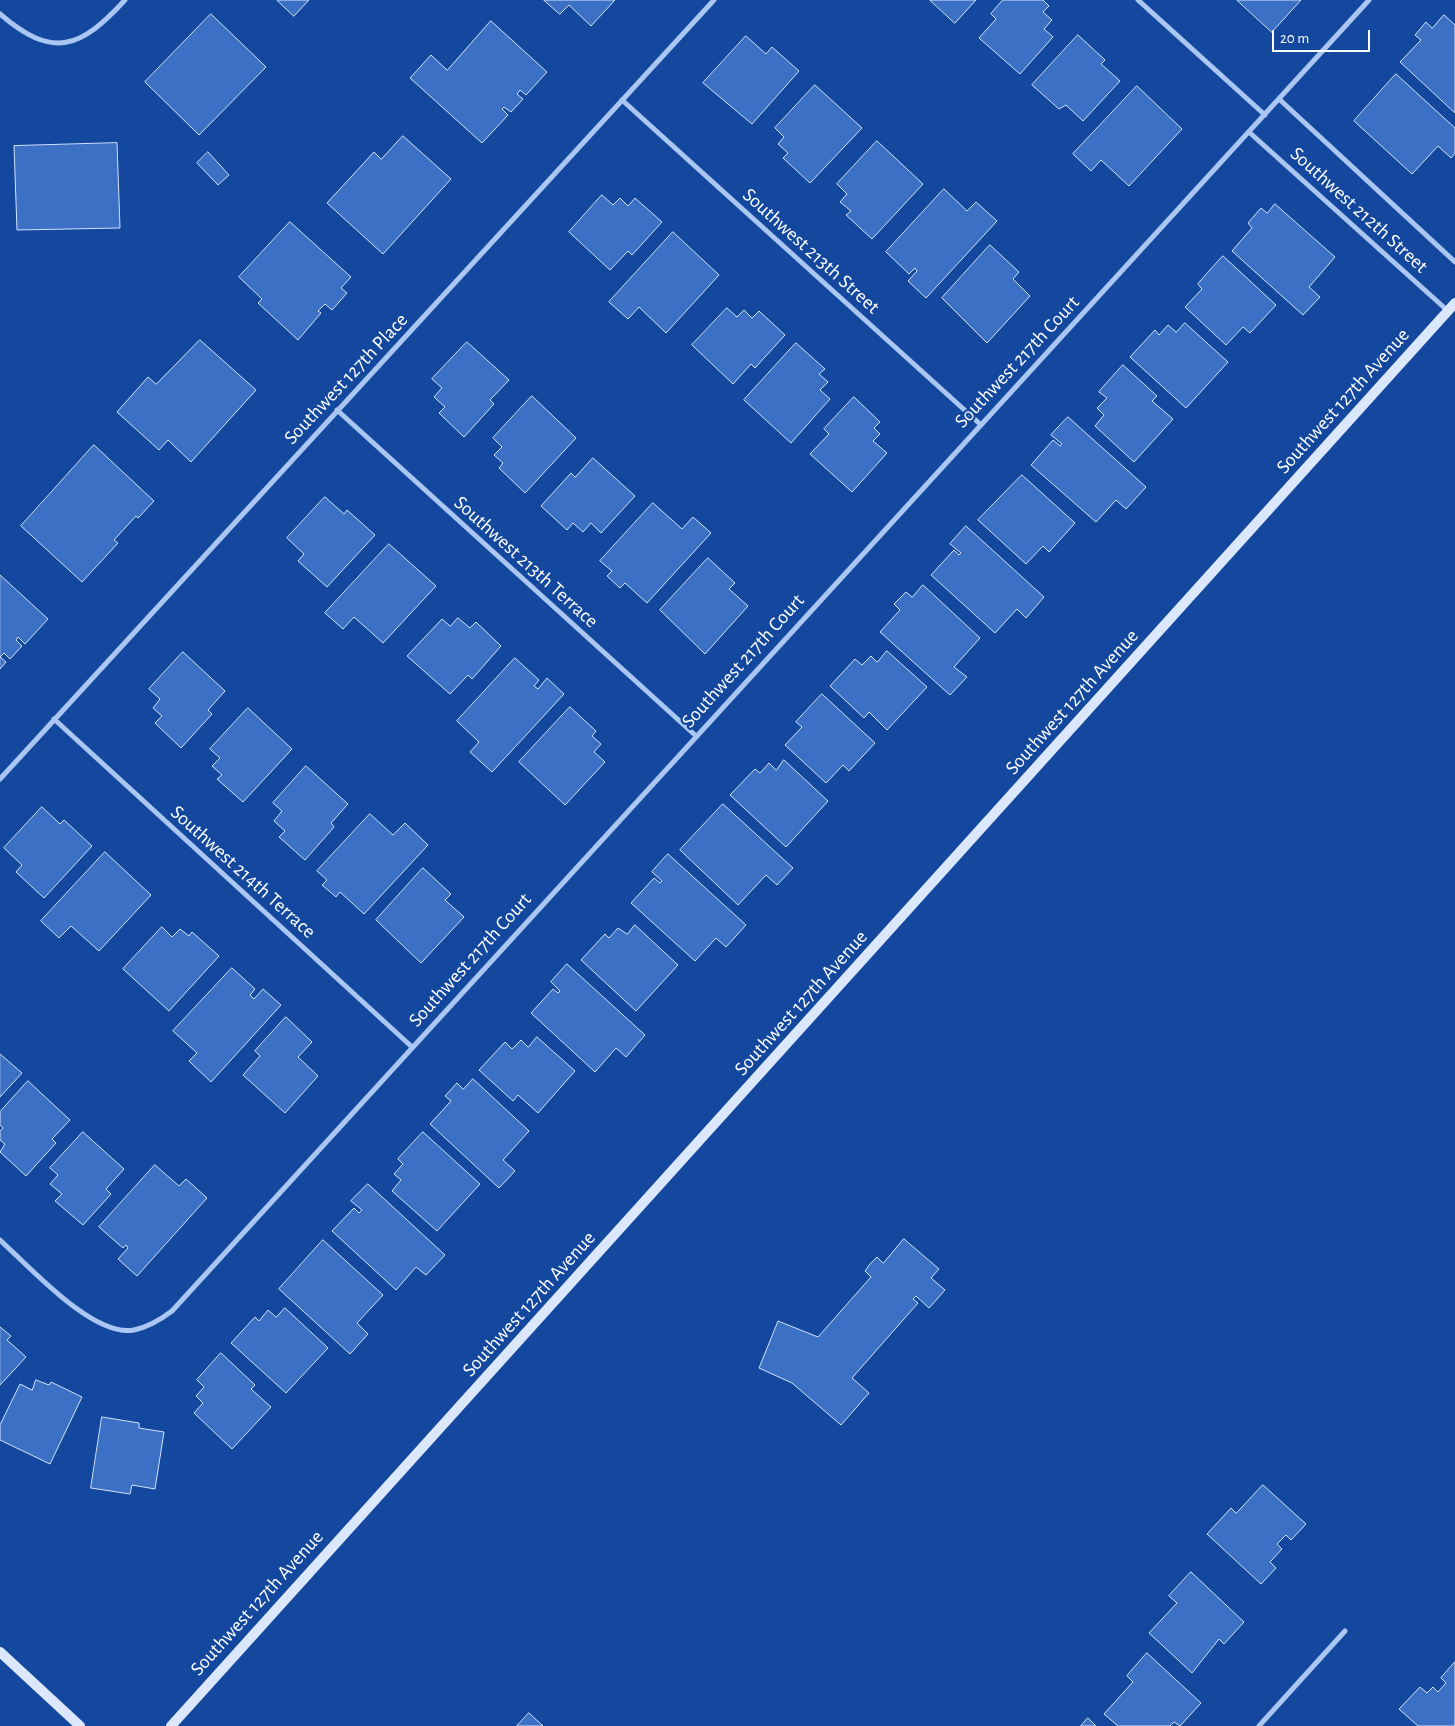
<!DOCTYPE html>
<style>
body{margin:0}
#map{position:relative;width:1455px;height:1726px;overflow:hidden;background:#13489e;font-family:"Alegreya Sans",sans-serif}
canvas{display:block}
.scale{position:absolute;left:1272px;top:30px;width:98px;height:22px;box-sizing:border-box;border:2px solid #fff;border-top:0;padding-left:6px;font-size:15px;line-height:18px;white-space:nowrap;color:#fff;-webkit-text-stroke:4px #13489e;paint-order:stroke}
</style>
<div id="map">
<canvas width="1455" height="1726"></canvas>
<div class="scale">20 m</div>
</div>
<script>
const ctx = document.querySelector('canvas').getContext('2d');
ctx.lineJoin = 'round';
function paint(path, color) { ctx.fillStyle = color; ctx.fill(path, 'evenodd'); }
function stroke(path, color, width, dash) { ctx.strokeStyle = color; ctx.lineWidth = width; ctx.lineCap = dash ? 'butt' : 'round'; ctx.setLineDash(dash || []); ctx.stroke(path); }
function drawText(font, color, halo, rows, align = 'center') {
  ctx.font = font + ' "Alegreya Sans",sans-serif'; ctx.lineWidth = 4.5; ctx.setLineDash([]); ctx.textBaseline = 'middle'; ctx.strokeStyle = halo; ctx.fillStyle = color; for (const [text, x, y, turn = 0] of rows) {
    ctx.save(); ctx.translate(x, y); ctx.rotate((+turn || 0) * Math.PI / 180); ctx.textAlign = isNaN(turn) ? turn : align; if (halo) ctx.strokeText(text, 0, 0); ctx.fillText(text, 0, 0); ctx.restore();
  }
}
const building = new Path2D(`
 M277 0H309L294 16Z
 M544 0H615L591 26 569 5 560 14Z
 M930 0H976L955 23Z
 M1003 0H1043L1049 6 1043 12 1052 20 1044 29 1053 37 1020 74 979 38 996 19 991 14Z
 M1237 0H1301L1272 32Z
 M211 14 266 67 199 135 145 82Z
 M1444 15 1455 25V113L1400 62 1421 40 1415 35 1426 22 1432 28Z
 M491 21 547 72 526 95 520 90 517 94 523 99 511 112 504 107 502 109 508 115 482 143 410 78 431 55 447 70Z
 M1078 35 1105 60 1101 64 1120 81 1083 121 1066 105 1059 109 1032 85Z
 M746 36 766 54 772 47 799 71 752 124 703 83Z
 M1396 74 1455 128V153L1451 158 1438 146 1412 174 1354 121Z
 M815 85 862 128 810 183 783 158 788 153 778 144 784 137 775 128Z
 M1137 86 1182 129 1129 186 1101 160 1091 171 1073 154Z
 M403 136 451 179 383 254 327 203 374 152 381 159Z
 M877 141 923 184 872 239 846 215 851 211 840 202 847 194 837 184Z
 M117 143 120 228 17 230 14 146Z
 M208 152 229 175 218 185 197 163Z
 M944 189 967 211 976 202 997 221 926 298 908 281 917 271 915 268 909 274 886 252Z
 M602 195 613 205 620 198 628 206 635 198 662 222 632 255 628 251 610 270 569 232Z
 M1275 204 1335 257 1309 287 1320 297 1303 315 1232 251 1252 228 1248 223 1261 208 1267 213Z
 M290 222 351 277 341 288 347 293 332 310 325 304 318 311 321 313 298 340 258 303 262 299 239 277Z
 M673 232 719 275 666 333 639 307 628 319 609 302Z
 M990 245 1019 272 1013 279 1030 296 987 343 942 298Z
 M1223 256 1276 305 1250 333 1243 327 1226 345 1185 307 1202 289 1198 284Z
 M727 308 737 317 744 310 752 318 759 311 785 335 755 368 751 364 733 384 692 345Z
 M1185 323 1228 362 1186 408 1130 357 1155 330 1159 335 1168 325 1176 332Z
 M200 340 256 390 191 462 168 440 159 450 117 412 148 377 156 384Z
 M467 342 509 380 490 400 494 404 464 437 439 413 445 407 434 397 442 388 432 379Z
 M796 343 825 369 819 374 828 382 820 390 830 399 791 443 744 400Z
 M1123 365 1157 396 1152 401 1173 419 1134 462 1095 426 1104 415 1097 408 1107 398 1099 392Z
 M532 396 576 438 525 493 499 468 503 463 494 455 502 447 493 438Z
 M854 397 880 422 874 428 880 434 873 441 887 453 852 492 810 454 829 434 824 429Z
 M1068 417 1146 487 1126 509 1116 500 1096 522 1031 465 1053 440 1060 446 1062 444 1051 435Z
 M94 445 154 501 138 518 136 516 114 540 118 543 82 582 21 526Z
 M593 458 635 496 601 533 591 523 583 532 573 523 567 530 541 506 571 473 575 477Z
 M1022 475 1075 523 1049 552 1043 546 1026 564 978 520Z
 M325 497 344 514 347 510 375 535 327 587 298 561 304 554 287 538Z
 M653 503 682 529 693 517 711 533 647 603 625 583 620 588 607 576 612 571 600 561Z
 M966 526 1044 597 1026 618 1017 609 995 633 931 575 954 550 959 555 961 553 950 544Z
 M389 544 436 586 383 643 354 617 343 629 325 613Z
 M708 558 735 583 729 589 748 606 705 654 660 610Z
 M0 575 48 619 25 644 18 637 16 640 22 646 10 659 4 653 0 657 6 662 0 669Z
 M923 585 980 638 954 667 967 677 950 695 880 632 900 610 894 604 906 592 912 597Z
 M458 618 470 628 476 622 501 646 472 679 468 675 450 694 407 656 442 619 450 626Z
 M887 651 927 687 887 730 869 712 864 718 830 686 855 659 862 665 871 656 877 662Z
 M183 652 225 691 208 710 212 714 181 748 155 723 162 716 153 708 160 699 149 689Z
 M515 658 539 680 534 686 538 689 547 678 564 694 492 772 470 752 479 742 457 721Z
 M822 694 875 743 849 771 843 765 826 783 785 745 802 727 796 722Z
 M570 707 596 731 592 736 601 744 594 752 605 762 565 805 519 762Z
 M248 708 292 749 243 802 217 779 222 775 212 766 220 758 210 749Z
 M784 760 828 801 786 847 730 795 755 769 760 773 769 763 776 770Z
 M306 766 348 804 331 823 334 827 305 860 279 837 285 831 274 821 282 811 273 803Z
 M723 804 793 868 777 885 766 875 738 905 680 850Z
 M42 807 60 824 64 820 92 846 44 898 16 872 22 865 4 848Z
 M370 814 393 835 405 823 428 845 364 914 340 892 336 897 322 885 327 880 317 871Z
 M105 852 151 895 99 951 71 926 59 938 41 921Z
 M668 854 746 925 726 947 716 938 695 961 631 903 654 878 660 883 662 881 652 872Z
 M423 868 451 894 445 900 464 917 421 963 376 920Z
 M635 925 678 965 636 1011 581 960 605 934 609 938 618 928 627 934Z
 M162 927 172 937 180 929 189 936 192 932 219 956 169 1011 123 969Z
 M567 964 645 1035 626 1057 616 1048 595 1072 531 1013 553 989 558 993 560 991 551 982Z
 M232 968 255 989 250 995 254 999 263 989 281 1005 211 1082 189 1061 197 1053 173 1031Z
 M286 1017 312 1042 298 1057 318 1076 285 1113 243 1075 260 1056 255 1051Z
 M537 1037 575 1071 538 1113 518 1095 513 1101 479 1070 505 1042 512 1049 521 1040 528 1047Z
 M0 1054 22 1073 0 1097Z
 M473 1079 529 1131 503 1160 515 1171 499 1188 430 1124 451 1101 445 1096 457 1083 463 1089Z
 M28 1081 70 1120 52 1139 56 1143 26 1176 0 1152 5 1144 0 1140V1131L3 1128 0 1125V1112Z
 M83 1132 124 1169 106 1189 111 1194 83 1225 55 1201 62 1194 50 1184 58 1175 50 1168Z
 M423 1132 480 1184 437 1231 392 1191 401 1180 394 1174 403 1164 398 1159Z
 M155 1165 179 1186 186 1179 207 1198 137 1276 118 1259 128 1248 126 1245 123 1248 99 1227Z
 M368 1184 445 1255 426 1275 416 1267 396 1290 332 1231 354 1208 359 1213 362 1210 351 1201Z
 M904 1239 939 1269 931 1278 945 1290 929 1308 916 1296 913 1299 918 1303 852 1378 869 1393 841 1425 792 1383 759 1368 778 1321 818 1337 871 1277 865 1271 870 1264 877 1257 883 1263Z
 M323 1240 383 1295 357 1323 368 1334 350 1354 279 1289Z
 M285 1308 328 1348 286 1393 231 1343 255 1317 259 1321 268 1310 276 1317Z
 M0 1327 11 1336 7 1340 26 1357 0 1385Z
 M221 1353 255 1385 251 1389 271 1407 232 1449 194 1413 203 1403 196 1396 204 1387 197 1380Z
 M36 1380 49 1385 51 1382 82 1397 50 1464 0 1440V1425L20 1384 32 1390Z
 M102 1417 139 1423V1428L164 1432 155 1489 132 1485 130 1494 91 1488Z
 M1263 1485 1306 1524 1291 1540 1286 1535 1277 1544 1282 1549 1270 1562 1276 1568 1261 1584 1207 1534 1231 1508 1236 1513Z
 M1191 1572 1244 1622 1224 1644 1219 1639 1192 1673 1149 1633 1177 1603 1169 1596Z
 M1147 1653 1201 1703 1180 1726 1174 1722 1170 1726H1118L1104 1714 1133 1682 1127 1676Z
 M1455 1662V1726H1418L1399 1709 1420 1687 1427 1693 1433 1687 1438 1692 1446 1683 1441 1678Z
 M529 1713 543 1726H517Z
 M1088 1718 1096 1726H1081Z`);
paint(building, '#3c70c5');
stroke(building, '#d3e3fd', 1);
stroke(new Path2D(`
 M1138 0 1265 115
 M0 14C53 60 81 48 125 0
 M1279 99 1455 262
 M622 100 980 424
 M1249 132 1448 311
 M337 410 695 735
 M54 719 412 1047
 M0 779 714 0
 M0 1240C29 1266 93 1338 134 1330 149 1327 160 1320 172 1311L1369 0
 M1259 1726 1345 1631`), '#aac7f4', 5);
stroke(new Path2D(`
 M0 1652 80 1726
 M171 1726 1455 303`), '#dae7fd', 10);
drawText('20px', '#fff', '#13489e', [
 ["Southwest 212th Street",1359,210,42],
 ["Southwest 213th Street",811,251,42],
 ["Southwest 217th Court",1017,362,-47],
 ["Southwest 127th Place",346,379,-47],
 ["Southwest 127th Avenue",1343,401,-48],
 ["Southwest 213th Terrace",526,562,42],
 ["Southwest 217th Court",743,661,-48],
 ["Southwest 127th Avenue",1072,702,-48],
 ["Southwest 214th Terrace",243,872,42],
 ["Southwest 217th Court",470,960,-48],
 ["Southwest 127th Avenue",801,1003,-48],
 ["Southwest 127th Avenue",529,1304,-48],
 ["Southwest 127th Avenue",257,1603,-48]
]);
</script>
